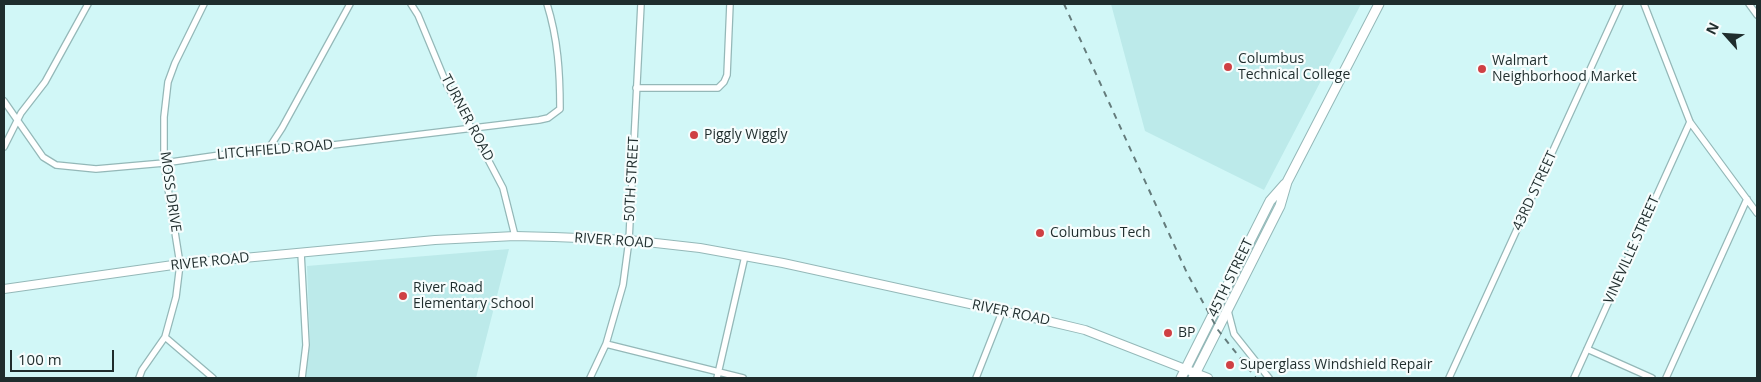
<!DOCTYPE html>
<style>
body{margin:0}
#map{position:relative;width:1761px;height:382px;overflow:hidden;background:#d1f7f7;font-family:"Open Sans",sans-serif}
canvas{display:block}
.frame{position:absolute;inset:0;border:5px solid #1f2d2d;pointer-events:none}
.north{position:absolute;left:1701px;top:10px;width:50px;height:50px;-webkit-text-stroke:4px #f6fdfd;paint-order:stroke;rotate:296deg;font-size:14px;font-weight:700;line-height:20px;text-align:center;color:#1f2d2d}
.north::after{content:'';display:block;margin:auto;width:18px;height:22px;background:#1f2d2d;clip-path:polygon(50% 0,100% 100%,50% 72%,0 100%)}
.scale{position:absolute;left:10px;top:350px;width:104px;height:22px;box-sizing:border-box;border:2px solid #1f2d2d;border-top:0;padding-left:6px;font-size:15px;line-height:18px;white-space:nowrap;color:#1f2d2d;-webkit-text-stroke:4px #f6fdfd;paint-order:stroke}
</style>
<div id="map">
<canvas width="1761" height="382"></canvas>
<div class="frame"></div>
<div class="north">N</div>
<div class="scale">100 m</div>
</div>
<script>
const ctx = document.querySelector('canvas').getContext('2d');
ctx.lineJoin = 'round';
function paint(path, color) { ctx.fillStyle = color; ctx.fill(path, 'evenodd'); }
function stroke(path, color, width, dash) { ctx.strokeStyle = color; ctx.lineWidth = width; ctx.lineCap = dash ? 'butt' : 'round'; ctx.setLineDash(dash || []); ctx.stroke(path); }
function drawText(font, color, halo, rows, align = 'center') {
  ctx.font = font + ' "Open Sans",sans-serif'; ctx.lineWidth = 4.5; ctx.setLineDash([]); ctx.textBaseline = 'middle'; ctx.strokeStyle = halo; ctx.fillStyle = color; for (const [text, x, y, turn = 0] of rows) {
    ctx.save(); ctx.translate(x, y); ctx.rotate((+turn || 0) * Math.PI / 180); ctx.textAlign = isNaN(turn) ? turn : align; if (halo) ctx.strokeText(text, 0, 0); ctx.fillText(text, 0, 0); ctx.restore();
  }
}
paint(new Path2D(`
 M1111 4H1361L1264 190 1145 131Z
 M509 249 476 378H305L310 343 307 266Z`), '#bceaea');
const minor = new Path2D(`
 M411 4 418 15 447 85 472 129 503 188 515 236
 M1644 4 1690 122 1757 213
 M1749 4 1757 15
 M636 88H718L724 82 727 75 730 4
 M4 101 43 157 56 165 96 169 164 163 269 148 333 145 539 120 548 118 560 109C560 73 558 39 547 4
 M4 147 21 113 45 82 88 4
 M269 148 282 128 350 4
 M301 253 306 345 302 378
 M1228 311 1234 334 1269 378
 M165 337 213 378
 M606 344 743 378
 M1587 349 1652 378
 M139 378 142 370 165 337 176 297 180 264 164 163V117L168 82 175 63 204 4
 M590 378 606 344 623 285 629 240 641 4
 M717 378 745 256
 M976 378 1002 312
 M1449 378 1620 4
 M1574 378 1690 122
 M1666 378 1747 199`);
const secondary = new Path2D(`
 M4 289 180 264 435 240 515 236 554 237 629 240 700 248 783 263 1043 320 1085 330 1208 378`);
const primary = new Path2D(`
 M1181 378 1270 201 1285 184
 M1193 378 1280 206 1287 182 1379 4`);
stroke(minor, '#94b8b8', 8);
stroke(secondary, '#94b8b8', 10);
stroke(primary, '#94b8b8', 11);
stroke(minor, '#fff', 5.5);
stroke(secondary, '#fff', 8);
stroke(primary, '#fff', 9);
stroke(new Path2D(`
 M1064 4 1187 273 1218 330 1256 378`), '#657c7c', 2, [6, 6]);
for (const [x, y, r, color] of [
 [1228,67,5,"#cf4044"],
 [1482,69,5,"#cf4044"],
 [694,135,5,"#cf4044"],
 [1040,233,5,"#cf4044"],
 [403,296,5,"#cf4044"],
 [1168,333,5,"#cf4044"],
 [1230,365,5,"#cf4044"]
]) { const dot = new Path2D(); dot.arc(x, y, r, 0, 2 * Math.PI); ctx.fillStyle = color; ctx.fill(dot); stroke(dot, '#f6fdfd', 2); }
drawText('14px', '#1f2d2d', '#f6fdfd', [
 ["Columbus",1238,59],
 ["Technical College",1238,75],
 ["Walmart",1492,61],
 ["Neighborhood Market",1492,77],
 ["Piggly Wiggly",704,135],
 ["Columbus Tech",1050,233],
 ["River Road",413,288],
 ["Elementary School",413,304],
 ["BP",1178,333],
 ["Superglass Windshield Repair",1240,365]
], 'left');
drawText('14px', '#1f2d2d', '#f6fdfd', [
 ["TURNER ROAD",467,118,62],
 ["LITCHFIELD ROAD",275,150,-5],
 ["50TH STREET",632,179,-87],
 ["43RD STREET",1535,191,-65],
 ["MOSS DRIVE",170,192,82],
 ["RIVER ROAD",614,241,4],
 ["VINEVILLE STREET",1632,250,-66],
 ["RIVER ROAD",210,262,-6],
 ["45TH STREET",1231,278,-64],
 ["RIVER ROAD",1011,313,12]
]);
</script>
